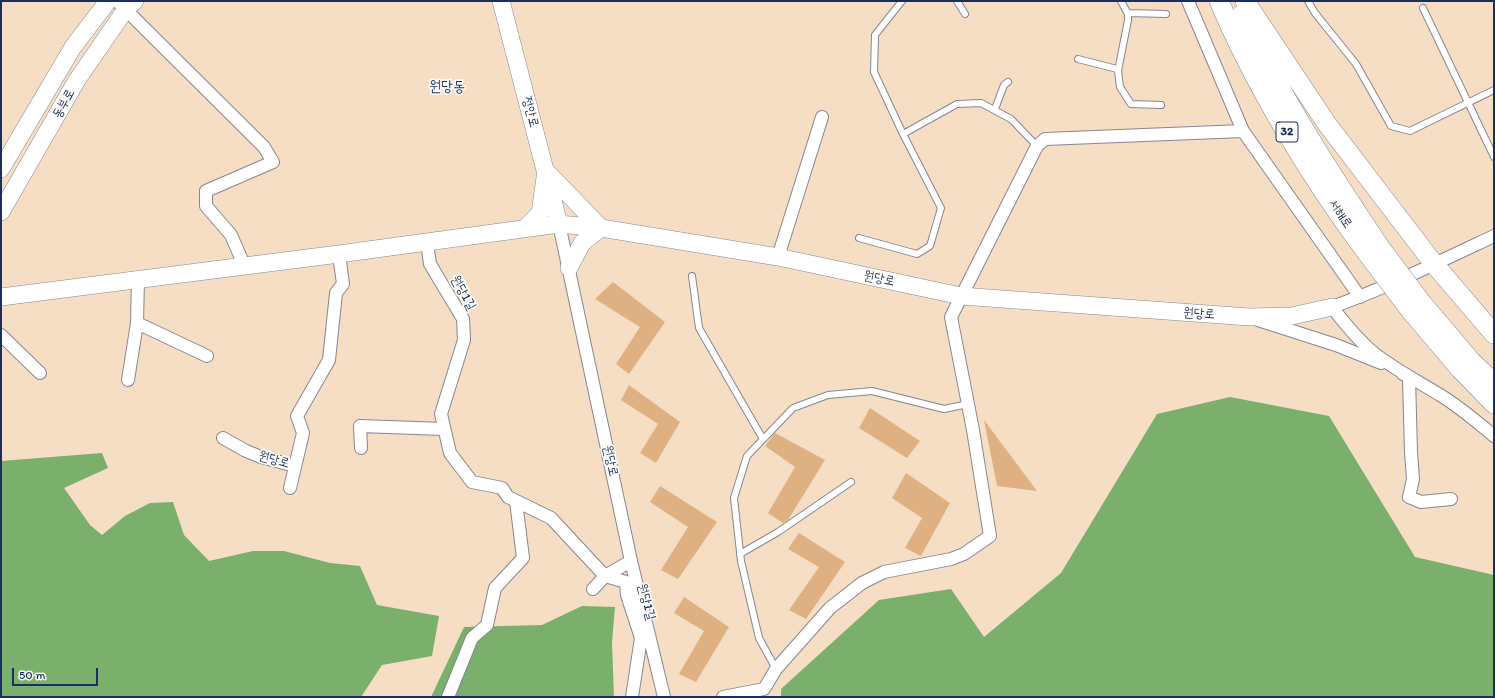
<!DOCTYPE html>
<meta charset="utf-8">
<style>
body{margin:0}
#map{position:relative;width:1495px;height:698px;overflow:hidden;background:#f5dec4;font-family:Itim,sans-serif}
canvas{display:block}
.frame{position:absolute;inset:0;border:2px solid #1b2f5e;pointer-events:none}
.scale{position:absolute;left:12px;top:668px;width:86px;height:18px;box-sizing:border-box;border:2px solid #1b2f5e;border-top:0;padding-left:5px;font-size:12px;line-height:14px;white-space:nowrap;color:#1b2f5e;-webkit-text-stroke:3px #fdfcf7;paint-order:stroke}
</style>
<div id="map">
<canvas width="1495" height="698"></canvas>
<div class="frame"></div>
<div class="scale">50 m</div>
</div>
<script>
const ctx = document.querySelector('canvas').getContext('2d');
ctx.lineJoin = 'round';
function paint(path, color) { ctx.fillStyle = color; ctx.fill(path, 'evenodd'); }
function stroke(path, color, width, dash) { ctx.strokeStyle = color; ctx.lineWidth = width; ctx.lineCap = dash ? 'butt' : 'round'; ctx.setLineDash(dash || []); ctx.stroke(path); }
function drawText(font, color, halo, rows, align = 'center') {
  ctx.font = font + ' Itim,"Poor Story",sans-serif'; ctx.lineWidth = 3.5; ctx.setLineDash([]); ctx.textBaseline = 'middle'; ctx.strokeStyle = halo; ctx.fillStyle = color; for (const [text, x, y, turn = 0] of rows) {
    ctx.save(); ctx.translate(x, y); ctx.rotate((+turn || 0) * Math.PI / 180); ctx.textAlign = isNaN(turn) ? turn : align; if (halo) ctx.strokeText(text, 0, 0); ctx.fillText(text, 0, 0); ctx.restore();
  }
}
paint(new Path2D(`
 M1230 397 1329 416 1415 557 1494 575V697H781V689L879 600 951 589 984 637 1061 573 1157 414Z
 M102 453 108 468 64 488 90 525 102 535 125 516 150 503 173 502 184 535 209 561 253 551H284L330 563 360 566 377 605 439 616 432 656 382 665 361 697H1V461Z
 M582 606 615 607 612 642 614 697H431L464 627 542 625Z`), '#7aaf6c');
paint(new Path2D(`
 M613 282 665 322 629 374 616 364 640 327 595 299Z
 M629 385 680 422 656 463 640 453 658 424 621 400Z
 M870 408 920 441 907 458 859 428Z
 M984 420 1037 491 997 486Z
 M775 433 825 460 788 520 783 523 768 513 795 467 765 446Z
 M906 473 950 503 921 556 905 548 922 518 892 498Z
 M660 486 717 522 678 579 661 570 688 527 650 502Z
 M799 533 845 562 806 619 789 610 819 567 788 549Z
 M684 597 729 627 696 682 679 674 704 631 674 613Z`), '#dfb081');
const lane = new Path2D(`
 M902 1 875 35 874 72 903 134
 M957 1 965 14
 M1121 1 1128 14V20L1118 71 1120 87 1131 104 1161 105
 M1308 1 1315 13 1356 64 1391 126 1410 131 1494 90
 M1423 8 1494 157
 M1128 14V13L1166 14
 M1078 59 1117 69 1118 71
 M995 109 1004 85 1008 82
 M859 238 917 254 930 246 941 208 903 134 957 104 981 103 1011 119 1037 146
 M692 276 699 328 763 439
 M740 554 778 532 851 482
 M776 669 759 638 741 561 734 498 747 456 793 408 828 395 872 391 944 409 968 404`);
const street = new Path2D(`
 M117 1 264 147 273 162 206 191V206L231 235 244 265
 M1188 1 1243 131 1360 297
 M559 224 631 561 664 697
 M1494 236C1441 261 1388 287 1332 307 1345 324 1359 341 1375 354 1396 370 1419 382 1440 395 1460 407 1477 422 1494 436
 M427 242 430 264 463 319 464 340 441 414 450 453 472 482 502 488 508 497 551 518 605 576 626 582 627 595 641 638 632 697
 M778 257 822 117
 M138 279 137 323 207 356
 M1258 320 1336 345 1381 363
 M1 335 40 373
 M1403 374 1409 377 1411 452 1413 479 1409 497 1421 502 1451 499
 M128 380 137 323
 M223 438 246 451 261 457 295 466
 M361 448 360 426 444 429
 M290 488 303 433 297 416 329 360 336 293 343 284 339 254
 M593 589 605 576 631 561
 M448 697 472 638 487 625 495 588 523 558 516 501
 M723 697 764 689 776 669 830 608 862 583 884 572 951 559 964 554 990 536 973 430 951 317 1037 146 1045 139 1243 131`);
const secondary = new Path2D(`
 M501 1 559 224
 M1 169 73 47 108 1
 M1 212 77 80 126 9 135 1
 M524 229 540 213 546 171 601 228 582 243 569 268
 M1 297 339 254 559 224 601 228 778 257 961 296 1249 317 1292 316 1332 307`);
const primary = new Path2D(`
 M1219 1C1256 88 1312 180 1369 256
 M1245 1 1327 124 1434 264 1494 334
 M1242 14C1281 97 1331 174 1382 250
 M1421 302 1471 361 1494 383
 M1410 310 1460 369 1494 404`);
stroke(lane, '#888691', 8);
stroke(street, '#888691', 14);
stroke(secondary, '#888691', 18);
stroke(primary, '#888691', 20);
stroke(lane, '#fff', 6);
stroke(street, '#fff', 12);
stroke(secondary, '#fff', 17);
stroke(primary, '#fff', 19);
const primaryBridge = new Path2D(`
 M1382 250 1421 302
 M1369 256 1410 310`);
stroke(primaryBridge, '#888691', 20, []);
stroke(primaryBridge, '#fff', 19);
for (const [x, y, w] of [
 [1287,132,22]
]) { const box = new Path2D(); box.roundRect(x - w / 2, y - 10, w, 20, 3); ctx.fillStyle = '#fdfcf7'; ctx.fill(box); stroke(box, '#1b2f5e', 1); }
drawText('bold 12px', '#1b2f5e', null, [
 ["32",1287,132]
]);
drawText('13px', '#1b2f5e', '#fdfcf7', [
 ["동부로",64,104,-61],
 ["정안로",530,112,75],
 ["서해로",1340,214,56],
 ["원당로",879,279,12],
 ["원당1길",463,293,61],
 ["원당로",1199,314,4],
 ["원당로",274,460,16],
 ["원당로",610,461,78],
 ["원당1길",646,602,75]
]);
drawText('15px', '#1b2f5e', '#fdfcf7', [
 ["원당동",447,87]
]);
</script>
